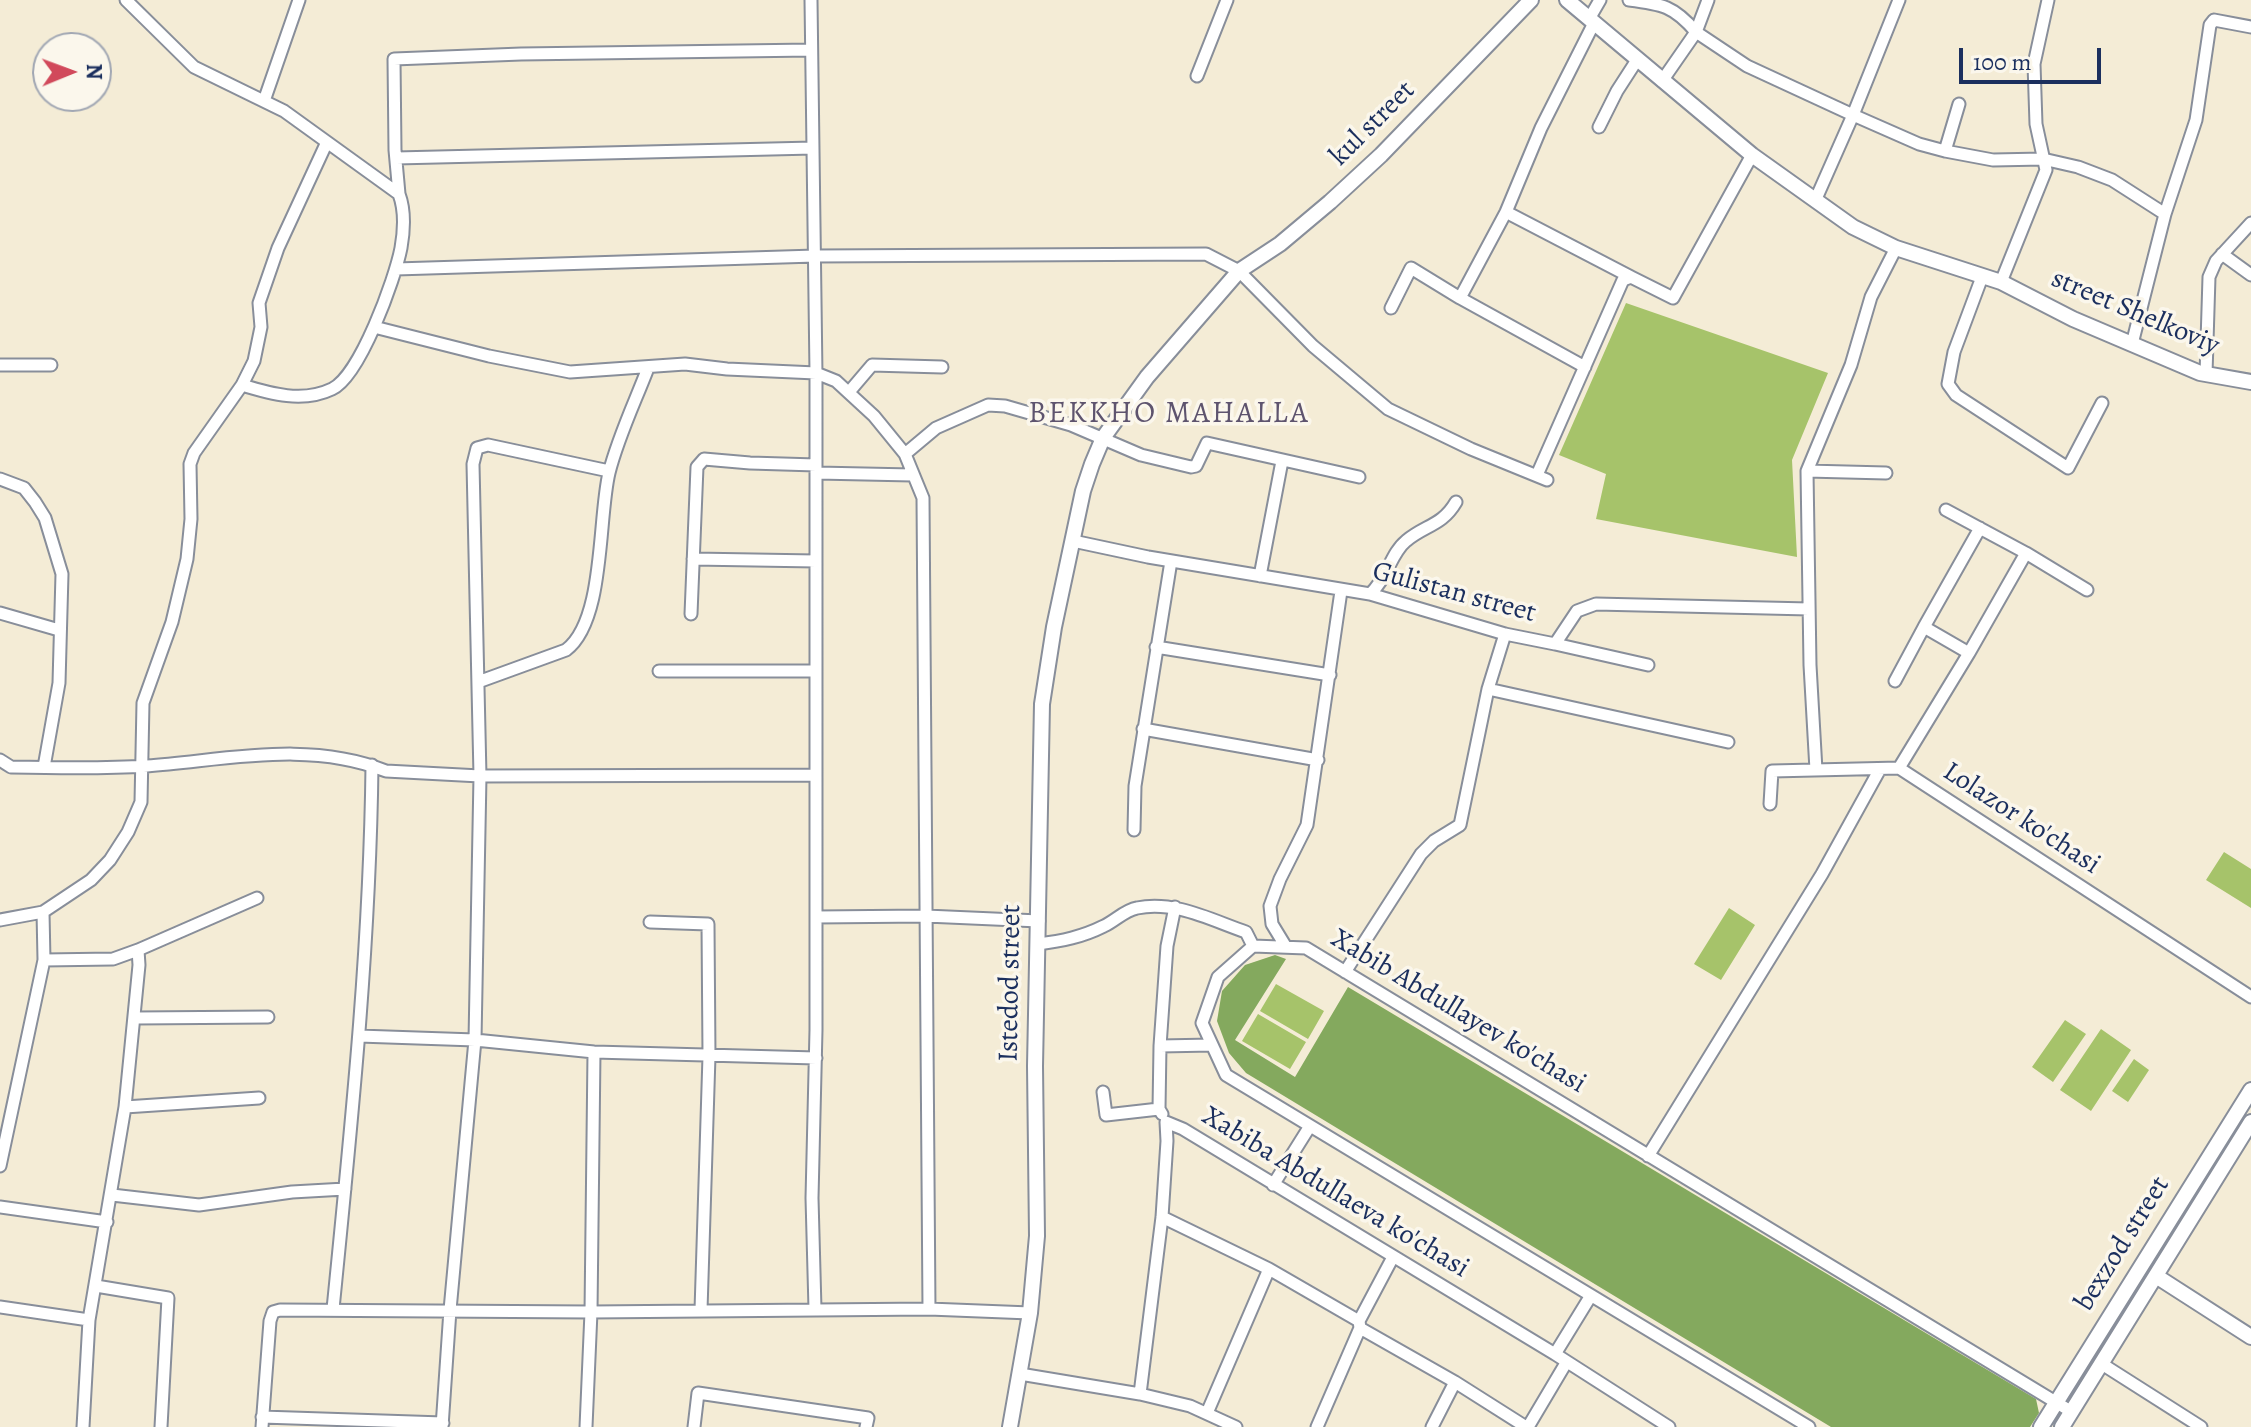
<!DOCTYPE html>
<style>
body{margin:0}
#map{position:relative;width:2251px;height:1427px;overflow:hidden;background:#f4ecd6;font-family:Alegreya,serif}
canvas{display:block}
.north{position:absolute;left:32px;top:32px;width:80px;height:80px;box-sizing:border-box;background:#fbf7ec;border:2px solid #a1a7b3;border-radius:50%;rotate:89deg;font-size:22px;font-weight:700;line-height:32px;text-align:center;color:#1b2f5e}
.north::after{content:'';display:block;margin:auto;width:28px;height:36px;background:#d1495b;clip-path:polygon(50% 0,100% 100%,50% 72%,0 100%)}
.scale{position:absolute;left:1959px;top:48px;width:142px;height:36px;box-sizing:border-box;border:4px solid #1b2f5e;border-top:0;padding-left:10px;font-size:24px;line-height:28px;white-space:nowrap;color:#1b2f5e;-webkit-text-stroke:6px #fbf7ec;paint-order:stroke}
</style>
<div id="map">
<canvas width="2251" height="1427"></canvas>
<div class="north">N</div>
<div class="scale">100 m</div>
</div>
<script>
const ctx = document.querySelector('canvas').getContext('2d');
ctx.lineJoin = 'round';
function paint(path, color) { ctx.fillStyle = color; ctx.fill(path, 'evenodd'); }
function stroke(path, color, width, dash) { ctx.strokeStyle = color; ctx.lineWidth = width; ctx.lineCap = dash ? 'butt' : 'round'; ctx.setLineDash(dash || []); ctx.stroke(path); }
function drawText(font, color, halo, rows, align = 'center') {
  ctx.font = font + ' Alegreya,serif'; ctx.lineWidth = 7; ctx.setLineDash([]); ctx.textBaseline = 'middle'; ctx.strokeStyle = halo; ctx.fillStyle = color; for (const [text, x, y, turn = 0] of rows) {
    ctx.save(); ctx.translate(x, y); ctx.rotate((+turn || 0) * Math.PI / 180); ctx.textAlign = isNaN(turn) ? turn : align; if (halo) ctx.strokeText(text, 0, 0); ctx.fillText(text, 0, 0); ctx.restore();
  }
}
paint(new Path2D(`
 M1626 303 1828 373 1792 460 1797 557 1596 519 1606 474 1559 455Z
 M2224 852 2251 869V908L2206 880Z
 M1729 908 1755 925 1721 980 1694 964Z
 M1276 984 1324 1011 1308 1039 1260 1011Z
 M1258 1014 1306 1042 1290 1069 1242 1041Z
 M2065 1020 2086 1034 2053 1082 2032 1067Z
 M2101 1029 2131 1050 2091 1111 2060 1090Z
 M2134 1059 2149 1070 2128 1102 2112 1091Z`), '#a6c36a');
paint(new Path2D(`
 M1275 955 1286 959 1235 1040 1295 1077 1348 987 2036 1399 2039 1413 2030 1427H1831L1246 1073 1229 1053 1217 1021 1222 991 1245 965Z`), '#84a95e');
const minor = new Path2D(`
 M126 0 194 67 284 111 399 194C405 210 404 231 401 248 395 279 360 376 332 389 303 403 271 394 242 385
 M811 0 816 373V1030L812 1198 815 1309
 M1629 0C1662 4 1674 6 1696 32L1708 0
 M1589 19 1600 0
 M1197 76 1227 0
 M1662 81 1696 32 1747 66 1853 115 1899 0
 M264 101 299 0
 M1599 127 1617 91 1637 60
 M1945 151 1959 104
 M396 158 813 148
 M399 194 395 150 394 59 521 54 811 50
 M1815 201 1853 115 1919 144 1945 151 1993 160 2043 159 2078 167 2112 180 2165 214
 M1506 212 1631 277
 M2222 254 2251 275
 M396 269 815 256 1206 254 1239 271 1313 346 1388 409 1471 449 1547 480
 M1982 277 1954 352 1948 384 1956 395 2068 468 2102 403
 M2001 282 2046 170 2036 124 2034 64 2048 0
 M1391 308 1411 268 1460 298
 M374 327 489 356 570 372 685 364 727 369 816 373 836 381 874 416 905 454 923 498 929 1309
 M2132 344 2165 214 2196 120 2210 25 2214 20 2251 27
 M0 365H51
 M1585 367 1460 298 1506 212 1541 128 1594 23
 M2206 374 2209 277 2216 261 2251 223
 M849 392 872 365 942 367
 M905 454 936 428 988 405 1005 406 1071 425 1141 455 1191 467 1196 466 1207 443 1359 477
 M1807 471 1886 473
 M817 473 912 475
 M1537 475 1623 280 1631 277 1673 298 1752 155
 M0 479 24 488 35 502 45 518 62 574 59 683 44 767
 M1073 541 1148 557 1370 594 1505 634 1555 644 1577 611 1596 604 1809 609
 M2026 553 2087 590
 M693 559 816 561
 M1260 576 1282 461
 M1370 594C1387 579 1391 553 1406 541 1425 525 1442 526 1456 502
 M0 613 59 630
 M691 614 697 467 704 459 750 463 816 465
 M1555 644 1648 665
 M1156 647 1330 675
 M1969 653 1924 627 1980 528
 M659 671H815
 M1895 681 1924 627
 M478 682 566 650C605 621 598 518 609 473 618 437 635 402 648 368
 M1488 689 1728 742
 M1143 729 1318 760
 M0 760 11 767C56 768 102 769 147 766 227 760 309 740 386 771L480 776 816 775
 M1899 768 1969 653 2026 553 1946 510
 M1816 770 1810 665 1807 471 1851 365 1871 297 1896 248
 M1770 804 1772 771 1899 768 2251 997
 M1134 830 1135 786 1171 561
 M816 917 926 916 1039 921
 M0 920 43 912 91 880 110 860 128 832 141 802 143 703 172 622 187 559 191 519 190 464 194 453 242 385 254 361 261 327 259 303 278 248 327 142
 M650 922 708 924 709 1056 701 1310
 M1038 944C1062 941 1082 937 1104 926 1115 921 1125 910 1137 908 1174 900 1211 920 1246 932L1253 946
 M1286 947 1272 924 1270 906 1280 879 1307 825 1341 591
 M138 950 257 898
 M44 960 113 959 138 950 139 965 125 1107 89 1320 83 1427
 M1345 972 1421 854 1434 841 1460 825 1488 689 1505 634
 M136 1018 268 1017
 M359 1036 475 1040 594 1052 816 1058
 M1160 1046 1167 946 1175 907
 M1103 1092 1106 1115 1159 1109 1162 1114
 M125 1107 259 1098
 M1159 1109 1160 1046 1212 1045
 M1648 1156 1822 874 1880 769
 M0 1166 44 960 43 912
 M1273 1185 1310 1126
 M112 1195 199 1205 292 1192 345 1189
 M0 1207 107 1222
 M1162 1217 1269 1269 1359 1321 1360 1328 1455 1382 1526 1427
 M96 1286 168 1298 161 1427
 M0 1307 89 1320
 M333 1309C351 1128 370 947 372 765
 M1359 1321 1393 1257
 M1555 1354 1590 1297
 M2102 1364 2201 1427
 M1020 1374 1140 1394 1190 1406 1236 1427
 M1140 1394 1162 1217 1167 1141 1166 1122 1183 1129 1555 1354 1669 1427
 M1207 1413 1269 1269
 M262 1417 443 1423
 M262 1427 270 1321 273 1312 280 1310 591 1312 929 1309 1030 1313
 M442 1427 450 1310 475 1040 480 776 473 464 477 448 488 445 609 471
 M586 1427 591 1312 594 1052
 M694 1427 698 1393 868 1418 866 1427
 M1317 1427 1360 1328
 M1432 1427 1455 1382
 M1528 1427 1566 1363
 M1809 1427 1226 1075 1202 1023 1218 977 1253 946 1306 948 2072 1412`);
const tertiary = new Path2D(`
 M1567 0 1752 155 1853 227 1896 248 2001 282 2073 319 2200 373 2251 382
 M2156 1276 2251 1337
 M1010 1427 1030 1313 1037 1236 1035 1066 1042 704 1054 627 1083 491 1092 464 1103 438 1147 377 1239 271 1280 244 1330 202 1381 155 1531 0
 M2041 1427 2251 1090
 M2062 1427 2251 1122`);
stroke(minor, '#888e9a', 15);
stroke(tertiary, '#888e9a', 18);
stroke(minor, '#fff', 11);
stroke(tertiary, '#fff', 14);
drawText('28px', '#1b2f5e', '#fbf7ec', [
 ["kul street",1373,124,-45],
 ["street Shelkoviy",2135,313,23],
 ["Gulistan street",1454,593,15],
 ["Lolazor ko'chasi",2021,819,33],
 ["Istedod street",1011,983,-89],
 ["Xabib Abdullayev ko'chasi",1458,1012,31],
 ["Xabiba Abdullaeva ko'chasi",1335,1193,31],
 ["bexzod street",2123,1244,-58]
]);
ctx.letterSpacing = '2px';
drawText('30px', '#5e546e', '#fbf7ec', [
 ["BEKKHO MAHALLA",1169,415]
]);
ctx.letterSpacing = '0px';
</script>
